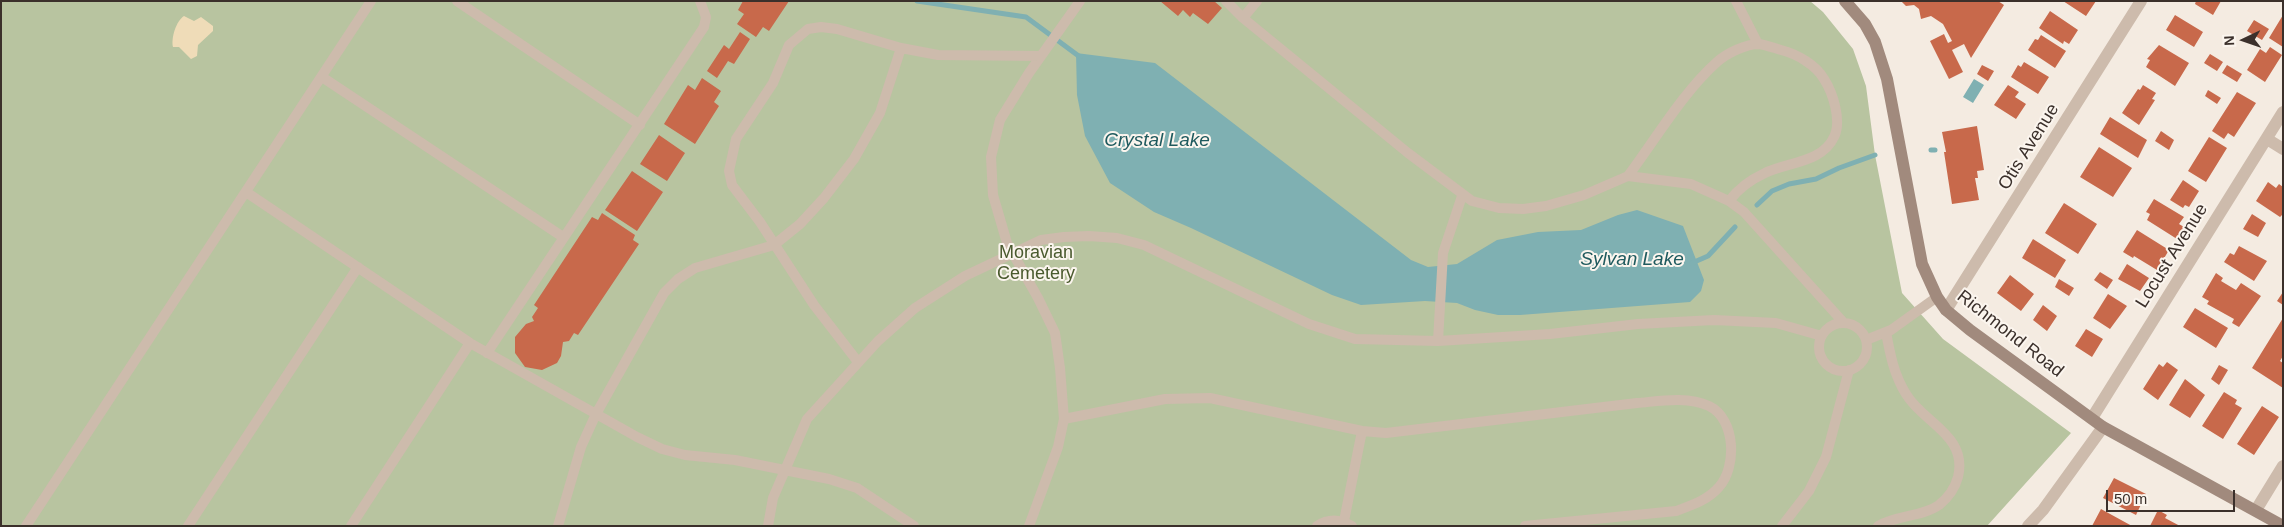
<!DOCTYPE html>
<style>
body{margin:0}
#map{position:relative;width:2284px;height:527px;overflow:hidden;background:#f4ebe1;font-family:Helvetica,sans-serif}
canvas{display:block}
.frame{position:absolute;inset:0;border:2px solid #3b302b;pointer-events:none}
.north{position:absolute;left:2219px;top:15px;width:50px;height:50px;-webkit-text-stroke:4px #fbf5ee;paint-order:stroke;rotate:267deg;font-size:14px;font-weight:700;line-height:20px;text-align:center;color:#3b302b}
.north::after{content:'';display:block;margin:auto;width:18px;height:22px;background:#3b302b;clip-path:polygon(50% 0,100% 100%,50% 72%,0 100%)}
.scale{position:absolute;left:2106px;top:490px;width:129px;height:22px;box-sizing:border-box;border:2px solid #3b302b;border-top:0;padding-left:6px;font-size:15px;line-height:18px;white-space:nowrap;color:#3b302b;-webkit-text-stroke:4px #fbf5ee;paint-order:stroke}
</style>
<div id="map">
<canvas width="2284" height="527"></canvas>
<div class="frame"></div>
<div class="north">N</div>
<div class="scale">50 m</div>
</div>
<script>
const ctx = document.querySelector('canvas').getContext('2d');
ctx.lineJoin = 'round';
function paint(path, color) { ctx.fillStyle = color; ctx.fill(path, 'evenodd'); }
function stroke(path, color, width, dash) { ctx.strokeStyle = color; ctx.lineWidth = width; ctx.lineCap = dash ? 'butt' : 'round'; ctx.setLineDash(dash || []); ctx.stroke(path); }
function drawText(font, color, halo, rows, align = 'center') {
  ctx.font = font + ' Helvetica,sans-serif'; ctx.lineWidth = 4; ctx.setLineDash([]); ctx.textBaseline = 'middle'; ctx.strokeStyle = halo; ctx.fillStyle = color; for (const [text, x, y, turn = 0] of rows) {
    ctx.save(); ctx.translate(x, y); ctx.rotate((+turn || 0) * Math.PI / 180); ctx.textAlign = isNaN(turn) ? turn : align; if (halo) ctx.strokeText(text, 0, 0); ctx.fillText(text, 0, 0); ctx.restore();
  }
}
paint(new Path2D(`
 M1 1H1810L1823 12 1853 49 1866 86 1875 155 1902 293 1943 339 2071 433 1987 526H1Z`), '#b8c4a0');
paint(new Path2D(`
 M184 16 194 21 201 17 213 26V31L198 45 197 56 191 59 179 47H173C171 38 176 21 184 16Z`), '#efdcb8');
paint(new Path2D(`
 M1076 53 1155 63 1411 260 1428 267 1457 264 1497 240 1538 232 1581 230 1618 215 1637 210 1683 226 1704 280 1701 291 1690 302 1520 315H1498L1475 310 1457 303 1425 301 1361 305 1332 295 1191 228 1154 212 1110 183 1085 136 1077 95Z
 M1974 79 1984 85 1973 103 1963 97Z`), '#7fb0b2');
stroke(new Path2D(`
 M917 1 1026 17 1080 57
 M1931 150H1935
 M1757 205 1772 191 1789 184 1816 179 1839 168 1875 155
 M1692 263 1708 256 1735 227`), '#7fb0b2', 5);
paint(new Path2D(`
 M743 1H789L769 31 763 27 756 37 737 24 744 14 738 10Z
 M1160 1H1214L1222 8 1208 24 1193 13 1190 17 1183 10 1178 16Z
 M1901 1H1998L2004 5 1971 58 1964 44 1952 50 1963 72 1949 79 1930 41 1944 34 1948 43 1952 41 1943 24 1931 16 1921 19 1919 9 1914 5 1906 6Z
 M2063 1H2096L2086 16Z
 M2196 1H2221L2213 15 2195 4Z
 M2050 11 2078 30 2069 44 2064 41 2063 44 2039 28Z
 M2175 15 2203 32 2194 47 2166 30Z
 M2283 15V47L2269 38Z
 M2254 20 2269 29 2262 40 2247 31Z
 M740 32 750 39 734 64 728 61 717 78 707 71 724 45 729 49Z
 M2041 35 2066 51 2055 68 2028 50 2035 39 2038 40Z
 M2159 45 2189 63 2175 86 2146 67 2150 60 2147 59Z
 M2270 47 2282 55 2265 82 2247 70 2260 49 2266 53Z
 M2210 54 2223 62 2217 71 2204 63Z
 M2024 62 2049 77 2038 94 2011 77 2018 65 2021 67Z
 M1982 65 1994 71 1988 81 1977 74Z
 M2227 65 2242 74 2237 82 2222 73Z
 M702 78 721 91 714 102 719 106 695 144 664 124 688 85 695 90Z
 M2008 85 2019 92 2015 97 2026 104 2016 119 1994 105Z
 M2143 85 2156 93 2152 99 2155 100 2139 125 2122 113 2138 89 2140 90Z
 M2208 90 2221 98 2217 104 2205 96Z
 M2237 92 2256 103 2234 137 2228 133 2224 139 2212 131Z
 M2110 117 2147 140 2138 158 2100 134Z
 M1977 126 1984 170 1977 171 1978 178H1975L1979 200 1952 204 1944 152H1946L1942 132Z
 M2161 131 2174 140 2169 150 2155 141Z
 M659 135 685 153 667 181 640 164Z
 M2209 137 2227 148 2206 182 2188 171Z
 M2099 147 2132 168 2113 197 2080 177Z
 M632 171 663 192 637 231 605 210Z
 M2183 180 2199 191 2189 207 2185 205 2183 208 2170 200Z
 M2268 182 2276 188 2279 184 2283 187V214L2280 217 2256 201Z
 M2154 199 2184 217 2179 224 2184 227 2177 239 2147 220 2150 214 2146 212Z
 M2064 203 2097 224 2078 254 2045 233Z
 M602 213 635 235 633 240 639 244 578 335 574 333 569 341 563 342 561 356 557 363 542 370 525 367 515 353V337L526 324 534 321 532 317 538 308 534 305 592 217 598 220Z
 M2252 214 2266 223 2258 237 2243 229Z
 M2137 230 2169 250 2157 270 2134 256 2133 258 2123 252Z
 M2033 239 2066 260 2055 278 2022 258Z
 M2239 246 2267 261 2254 281 2224 262 2230 253 2234 255Z
 M2127 264 2149 278 2140 291 2118 279Z
 M2100 272 2113 280 2107 289 2094 280Z
 M2216 273 2223 278 2221 281 2236 290 2241 283 2261 296 2239 327 2232 323 2234 319 2207 304 2209 301 2202 297Z
 M2010 275 2034 294 2021 311 1997 293Z
 M2059 279 2074 288 2069 296 2055 287Z
 M2283 292V305L2277 301Z
 M2108 294 2127 306 2110 329 2093 318Z
 M2043 305 2057 316 2047 331 2033 320Z
 M2195 308 2228 328 2216 348 2183 327Z
 M2283 318V356L2280 361 2283 363V388L2252 368Z
 M2086 329 2103 339 2092 357 2075 346Z
 M2167 362 2178 370 2158 400 2143 389 2159 364 2163 367Z
 M2219 365 2228 370 2219 385 2211 379Z
 M2185 379 2205 395 2190 418 2169 405Z
 M2224 392 2237 400 2235 404 2242 408 2223 439 2202 426Z
 M2262 406 2279 417 2254 455 2237 444Z
 M2114 478 2146 494 2136 515 2103 498Z
 M2101 509 2132 526H2092Z
 M2158 510 2167 515 2165 518 2180 526H2150Z`), '#c8694b');
stroke(new Path2D(`
 M457 1 640 125
 M1226 1 1243 18 1408 153 1472 201 1499 208 1523 209 1546 206 1584 195 1628 176 1691 184 1729 201 1744 212 1844 323
 M1736 1 1758 44
 M1243 18 1257 1
 M322 77 563 237
 M1628 176C1655 140 1684 91 1717 62 1727 53 1746 44 1759 44 1766 45 1774 48 1781 50 1797 54 1816 65 1824 79 1833 93 1842 121 1834 137 1822 163 1787 162 1765 173 1752 179 1738 189 1729 201
 M246 192 470 343 637 437 662 449 685 455 735 460 829 479 857 488 914 526
 M1819 347a24 24 0 1 1 48 0a24 24 0 1 1-48 0Z
 M1866 340 1891 330 1937 297
 M1438 341 1443 253 1462 196
 M487 353 704 27 706 17 700 1
 M858 362 814 305 760 222 732 185 729 171 736 139 773 83 789 45 808 29 821 27 837 29 901 48 938 55 1041 56
 M1064 419 1165 399 1210 398 1362 431 1386 433 1637 403C1661 401 1686 396 1709 406 1736 419 1737 467 1719 487 1708 500 1692 505 1676 511L1525 526
 M1344 521 1362 431
 M26 526 371 1
 M188 526 358 267
 M351 526 470 343
 M558 526 581 447 596 414 664 293 678 279 695 268 774 245 800 224 824 198 854 159 880 113 901 48
 M768 526 773 498 807 419 878 341 915 308 965 276 1041 240 1064 237 1089 236 1117 238 1144 245 1309 324 1355 339 1438 341 1550 334 1638 324 1714 320 1776 323 1822 336
 M1029 526 1058 447 1064 419 1060 368 1055 333 1038 298 1007 243 993 195 991 157 1000 120 1029 73 1080 1
 M1317 526C1329 518 1340 519 1352 526
 M1782 526 1809 491 1826 457 1849 370
 M1878 526C1897 515 1922 517 1939 505 1949 497 1955 488 1958 477 1968 435 1923 423 1906 394 1894 375 1890 354 1886 332`), '#cdbbac', 10);
stroke(new Path2D(`
 M2267 139 2283 149
 M1946 310 2141 1
 M2092 418 2283 112
 M2256 510 2283 466
 M2028 526 2043 510 2103 427`), '#cdbbac', 12);
stroke(new Path2D(`
 M1845 1 1865 24 1875 42 1887 79 1922 264 1937 297 1946 310 1970 330 2103 427 2283 526`), '#a18a7d', 12);
drawText('18px', '#3b302b', '#fbf5ee', [
 ["Otis Avenue",2029,147,-58],
 ["Locust Avenue",2172,256,-58],
 ["Richmond Road",2010,334,38]
]);
drawText('18px', '#4a5a2e', '#fbf5ee', [
 ["Moravian",1036,253],
 ["Cemetery",1036,274]
]);
drawText('italic 19px', '#1f5a5e', '#fbf5ee', [
 ["Crystal Lake",1157,141],
 ["Sylvan Lake",1632,260]
]);
</script>
